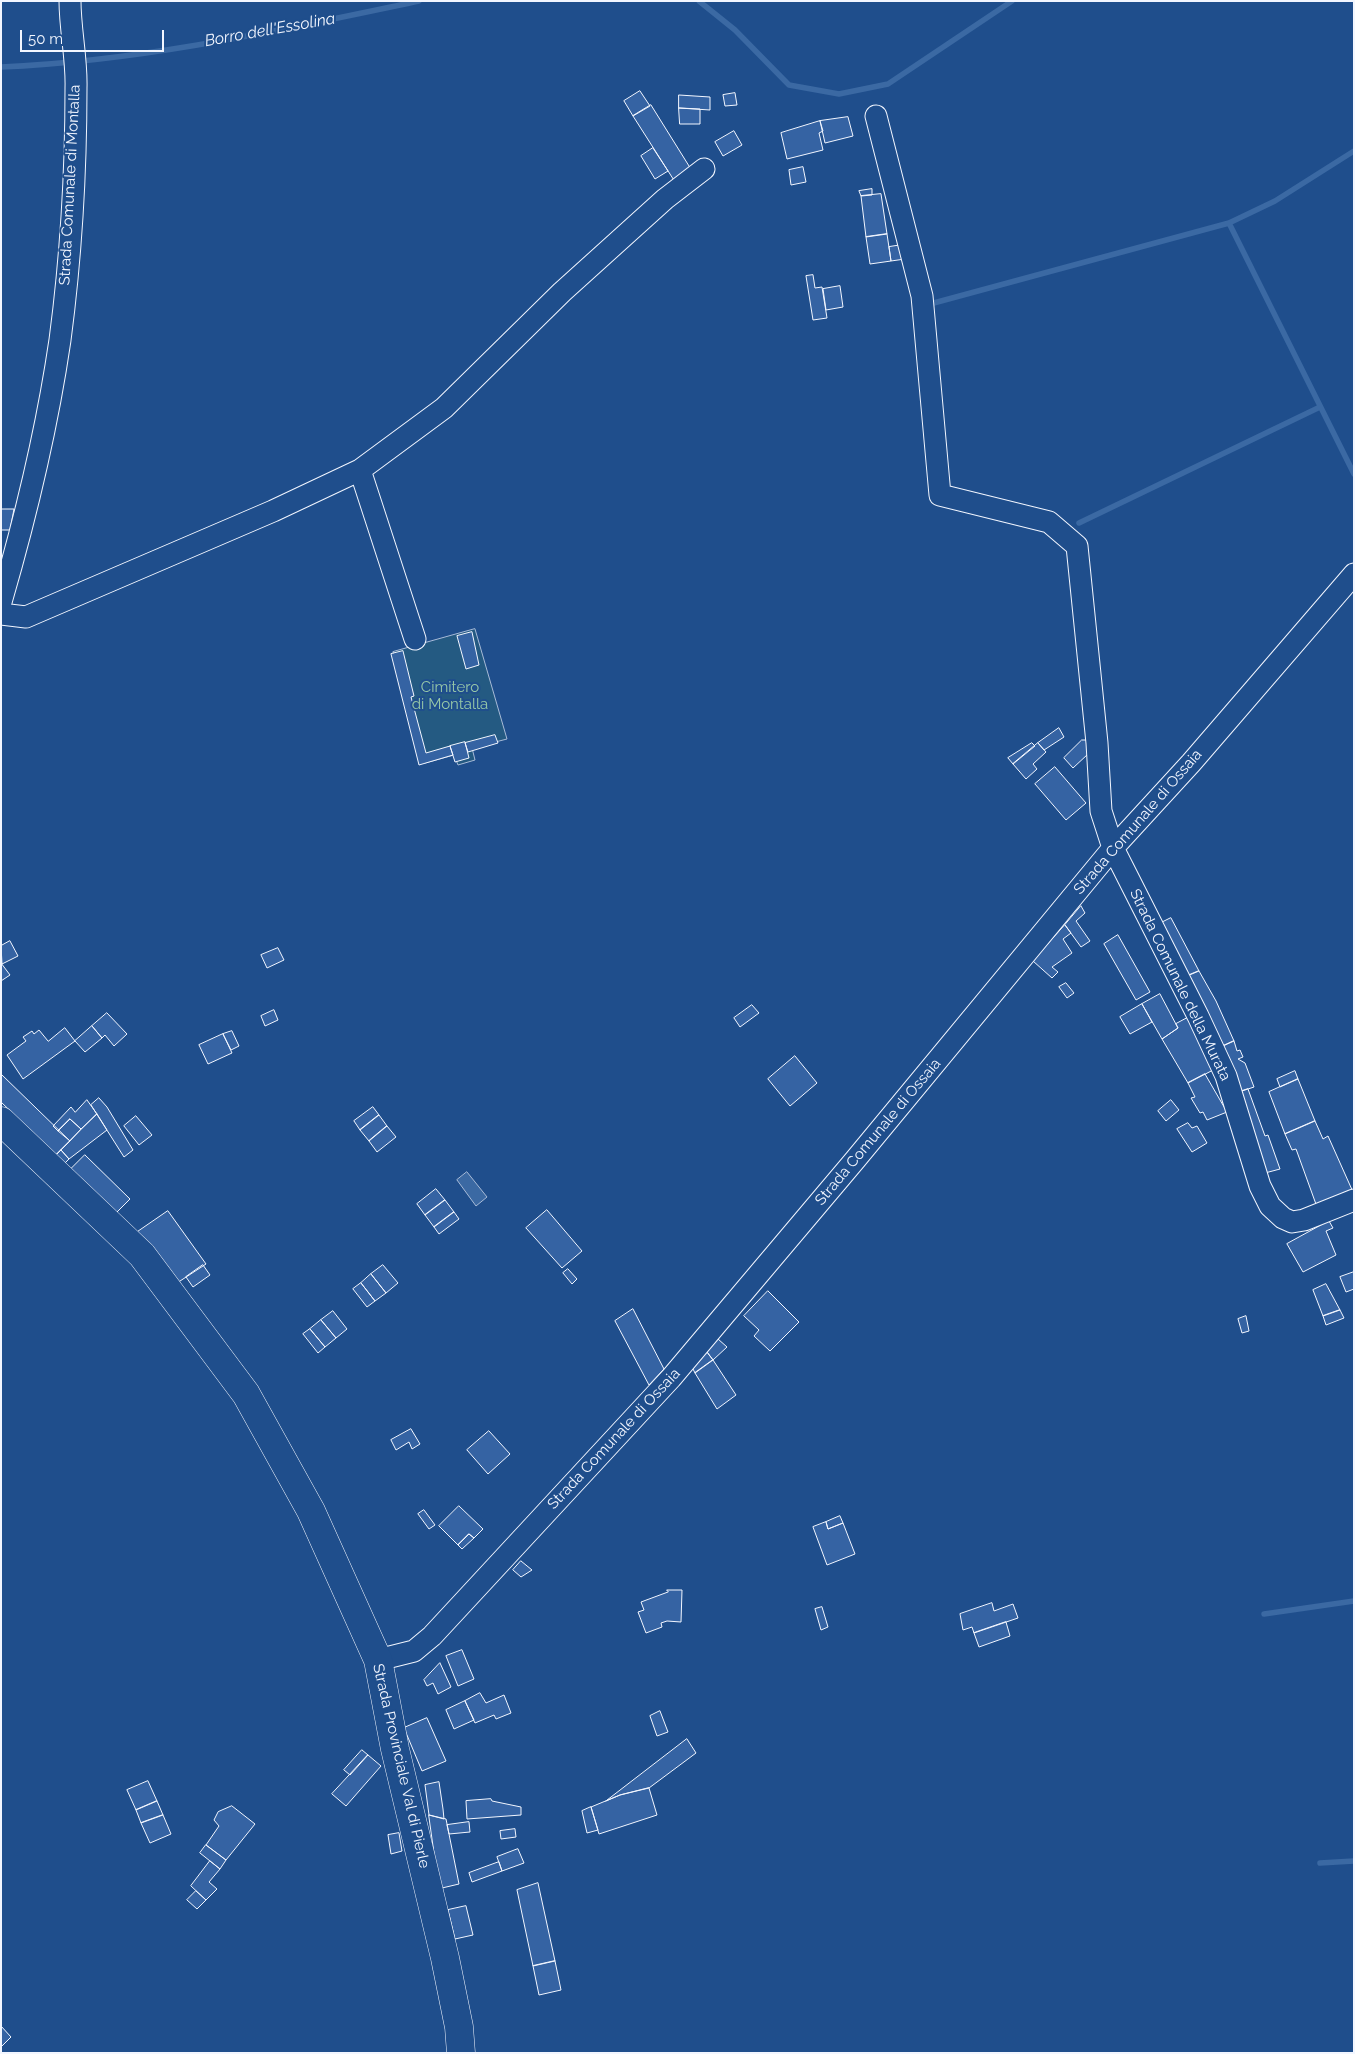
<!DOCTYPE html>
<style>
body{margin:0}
#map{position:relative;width:1355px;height:2054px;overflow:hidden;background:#1f4e8c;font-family:Raleway,sans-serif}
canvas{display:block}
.frame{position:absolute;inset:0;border:2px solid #f2f6ff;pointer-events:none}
.scale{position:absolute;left:20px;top:30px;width:144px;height:22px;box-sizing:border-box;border:2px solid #f2f6ff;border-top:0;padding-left:6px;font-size:15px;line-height:18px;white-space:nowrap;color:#f2f6ff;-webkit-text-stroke:4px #1f4e8c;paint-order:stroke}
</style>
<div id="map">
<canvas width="1355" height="2054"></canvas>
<div class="frame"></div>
<div class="scale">50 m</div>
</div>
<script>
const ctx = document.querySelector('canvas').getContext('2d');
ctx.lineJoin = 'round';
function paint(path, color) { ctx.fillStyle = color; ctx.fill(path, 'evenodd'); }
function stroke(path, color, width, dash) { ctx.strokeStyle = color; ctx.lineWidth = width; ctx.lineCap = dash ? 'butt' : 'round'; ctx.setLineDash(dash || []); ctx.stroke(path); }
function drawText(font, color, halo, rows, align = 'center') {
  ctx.font = font + ' Raleway,sans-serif'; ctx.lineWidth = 4; ctx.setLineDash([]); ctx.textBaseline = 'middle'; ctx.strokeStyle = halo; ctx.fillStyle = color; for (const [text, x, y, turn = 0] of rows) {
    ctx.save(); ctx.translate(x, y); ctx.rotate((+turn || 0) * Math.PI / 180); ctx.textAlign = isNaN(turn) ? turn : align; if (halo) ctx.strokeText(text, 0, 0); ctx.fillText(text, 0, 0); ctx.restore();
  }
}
const green = new Path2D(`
 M475 629 507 739 472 748 475 760 458 765 454 755 425 763 393 652Z`);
paint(green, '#245a82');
stroke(green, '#a8bbd7', 1);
const water = new Path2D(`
 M467 1172 487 1197 476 1206 457 1180Z`);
paint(water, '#3b69a3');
stroke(water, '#a8bbd7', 1);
stroke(new Path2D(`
 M699 1 735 30 789 85 839 94 888 84 1012 1
 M1 67C142 61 281 30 419 1
 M1229 223 1354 474
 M930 304 1229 223 1275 201 1354 151
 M1079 523 1320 407
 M1264 1614 1354 1601
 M1320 1863 1354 1861`), '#3b69a3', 5.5);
const building = new Path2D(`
 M640 91 650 106 633 116 624 101Z
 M735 93 737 105 725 106 723 95Z
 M679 95 710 97V110L679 108Z
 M651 105 694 174 677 185 633 116Z
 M679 108 700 109V124H680Z
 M848 117 853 136 825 143 820 121Z
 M820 121 823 131 819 133 823 150 787 159 781 133Z
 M734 131 742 145 723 156 715 142Z
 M653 148 668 171 655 179 641 156Z
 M803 167 806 182 791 185 789 170Z
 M872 189V195L861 196 859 191Z
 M881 194 887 234 866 237 861 196Z
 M887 234 891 261 870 264 866 237Z
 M902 245 905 259 891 261 889 247Z
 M813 275 815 288 822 287 827 318 813 320 806 276Z
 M840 286 843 307 826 310 823 289Z
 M1 509H14L10 530H1Z
 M472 632 479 665 466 669 457 636Z
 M403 651 414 696 411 697 426 753 450 746 453 755 419 765 391 654Z
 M1059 728 1064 737 1044 750 1038 743Z
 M495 735 498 743 468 752 465 743Z
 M1082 740H1087L1088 754 1073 768 1064 758Z
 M465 742 469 758 455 762 450 746Z
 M1032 743 1035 746 1013 764 1008 758Z
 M1038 743 1046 752 1033 764 1037 769 1026 779 1013 764Z
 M1055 767 1086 803 1066 820 1035 784Z
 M1081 906 1085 913 1076 921 1090 941 1081 947 1065 925Z
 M1171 918 1199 971 1187 976 1161 923Z
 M1065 925 1071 933 1063 939 1072 953 1052 967 1058 972 1052 978 1033 961Z
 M1118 935 1150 992 1136 1000 1104 944Z
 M10 941 18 956 2 964 1 946Z
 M278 948 284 960 267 968 261 955Z
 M1 963 10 975 1 981Z
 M1199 971 1216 1001 1234 1041 1223 1046 1187 976Z
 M1066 983 1074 993 1067 998 1059 987Z
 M1160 994 1178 1028 1162 1039 1142 1004Z
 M1142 1004 1152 1022 1130 1034 1120 1017Z
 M752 1005 759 1013 740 1027 734 1018Z
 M274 1010 278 1020 265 1026 261 1016Z
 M107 1013 127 1034 114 1046 105 1035 102 1038 92 1026Z
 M1191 1016 1217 1068 1188 1083 1162 1039 1178 1028 1176 1024Z
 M92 1026 102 1038 85 1052 75 1041Z
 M65 1028 75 1041 23 1079 7 1055 26 1041 23 1037 32 1031 34 1034 39 1030 48 1041Z
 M232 1031 239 1046 231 1050 223 1034Z
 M223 1034 232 1053 208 1064 199 1045Z
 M1234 1041 1237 1051 1240 1050 1243 1057 1238 1059 1245 1063 1254 1087 1239 1092 1223 1046Z
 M795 1056 817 1083 790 1106 768 1079Z
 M1295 1071 1298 1079 1280 1087 1277 1079Z
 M1 1074 70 1141 56 1155 1 1102Z
 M1205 1074 1227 1112 1207 1120 1203 1112 1200 1113 1191 1098 1195 1097 1188 1083Z
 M1298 1079 1315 1121 1285 1134 1269 1092Z
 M1248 1089 1265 1136 1268 1135 1280 1169 1265 1173 1239 1092Z
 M99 1098 107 1107 133 1150 124 1157 91 1105Z
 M87 1100 97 1114 81 1129 70 1119 58 1131 53 1126 71 1107 75 1112Z
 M1171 1100 1179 1110 1166 1121 1158 1111Z
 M373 1107 379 1115 360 1130 354 1121Z
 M97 1114 107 1130 69 1159 61 1150Z
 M379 1115 387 1126 369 1141 360 1130Z
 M136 1116 152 1135 139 1145 124 1126Z
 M70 1119 81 1129 70 1141 58 1131Z
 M1315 1121 1323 1139 1328 1136 1353 1192 1317 1207 1296 1149 1292 1150 1285 1134Z
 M1188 1123 1192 1128 1197 1126 1207 1143 1192 1152 1177 1129Z
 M387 1126 396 1137 377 1152 369 1141Z
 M61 1150 69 1159 65 1163 56 1155Z
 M85 1155 130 1199 116 1213 71 1169Z
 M436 1189 445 1200 425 1215 417 1204Z
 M445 1200 454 1212 434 1227 425 1215Z
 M547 1210 582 1251 562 1268 526 1228Z
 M168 1211 206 1264 177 1283 136 1233Z
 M454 1212 459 1219 439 1234 434 1227Z
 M1329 1221 1333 1228 1326 1231 1336 1255 1303 1272 1287 1244Z
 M203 1265 210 1275 193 1287 186 1277Z
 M383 1265 398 1283 386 1293 371 1274Z
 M568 1269 577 1279 572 1284 563 1273Z
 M1354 1272V1289L1346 1292 1340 1277Z
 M371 1274 386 1293 375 1301 361 1283Z
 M361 1283 375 1301 367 1307 353 1289Z
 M1326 1284 1340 1310 1323 1316 1313 1290Z
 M768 1291 799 1322 770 1351 754 1336 759 1330 744 1316Z
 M633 1309 664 1369 649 1385 615 1321Z
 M1340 1310 1344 1318 1326 1325 1323 1316Z
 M333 1311 347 1329 336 1338 321 1320Z
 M1246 1316 1249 1331 1242 1333 1238 1319Z
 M321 1320 336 1338 325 1347 310 1329Z
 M310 1329 325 1347 318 1353 303 1334Z
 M718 1339 727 1347 713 1360 707 1352Z
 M707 1352 713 1360 695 1373 693 1369Z
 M713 1360 736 1395 717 1409 695 1373Z
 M411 1429 420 1444 412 1449 409 1442 396 1450 391 1440Z
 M489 1431 510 1454 488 1474 467 1450Z
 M459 1506 483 1529 474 1538 469 1534 458 1545 439 1526Z
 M424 1510 435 1525 429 1529 418 1514Z
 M840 1516 843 1523 828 1529 826 1522Z
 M826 1522 828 1529 843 1523 855 1554 827 1565 813 1527Z
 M469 1534 474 1538 462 1549 458 1545Z
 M521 1561 532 1570 521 1577 513 1570Z
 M667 1590H682L681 1622 667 1621 661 1623 662 1627 646 1633 638 1612 644 1610 641 1602 668 1592Z
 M992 1603 994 1611 1013 1604 1018 1618 974 1633 972 1627 963 1630 960 1614Z
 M822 1607 828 1627 821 1630 815 1609Z
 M1006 1622 1010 1636 979 1647 974 1633Z
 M462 1650 474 1679 458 1686 446 1656Z
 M440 1663 451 1687 438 1694 433 1683 427 1686 424 1680Z
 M480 1693 486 1703 504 1695 511 1713 496 1719 494 1715 475 1723 465 1701Z
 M465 1701 474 1720 454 1729 446 1710Z
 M660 1711 668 1732 657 1736 650 1716Z
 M427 1718 446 1761 422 1771 404 1728Z
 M687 1739 696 1753 649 1788 620 1795 606 1801Z
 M362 1750 368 1755 350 1775 344 1770Z
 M368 1755 381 1766 346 1806 332 1794Z
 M148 1781 157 1801 136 1810 127 1790Z
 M439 1782 443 1809 444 1819 429 1815 425 1785Z
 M649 1788 657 1815 599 1834 591 1807 620 1795Z
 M491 1799 492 1801 521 1807V1815L467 1819 466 1801Z
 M157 1801 163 1815 141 1823 136 1810Z
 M232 1806 255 1824 226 1860 206 1845 219 1826 214 1820 218 1812Z
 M591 1807 598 1830 587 1833 582 1811Z
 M163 1815 171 1834 150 1843 141 1823Z
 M429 1815 446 1819 459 1884 442 1888 435 1860Z
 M469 1822 470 1832 449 1834 447 1825Z
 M515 1829 516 1837 501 1839 500 1831Z
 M399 1833 402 1851 391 1854 388 1835Z
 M206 1845 226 1860 220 1869 200 1853Z
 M518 1849 524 1863 502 1871 497 1857Z
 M210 1861 220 1869 209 1882 217 1889 206 1900 191 1886Z
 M499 1862 502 1871 472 1882 469 1873Z
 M538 1883 555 1961 533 1966 517 1890Z
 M196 1891 206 1900 197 1909 187 1900Z
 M466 1906 473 1935 455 1939 448 1910Z
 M555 1961 561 1990 539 1995 533 1966Z
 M1 2026 11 2037 1 2047Z`);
paint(building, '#3563a3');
stroke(building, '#f2f6ff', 1);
const minor = new Path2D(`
 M876 116 922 296 940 495 1049 522 1077 546 1097 743 1101 811 1113 848 1198 1016 1226 1076 1260 1186 1270 1206 1283 1218 1292 1222 1304 1220 1354 1200
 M360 470 415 639
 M1 602C26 516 47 429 60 340 71 257 76 172 76 88 77 59 70 30 70 1
 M1 614 26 617 273 511 360 470 444 408 562 292 665 199 704 169
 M378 1660 414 1651 432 1636 671 1378 855 1160 1113 848 1191 763 1354 574`);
const major = new Path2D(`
 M1 1121 142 1255 246 1394 311 1511 378 1660 395 1749 445 1958 459 2027 461 2053`);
stroke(minor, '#f2f6ff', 23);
stroke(major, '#f2f6ff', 29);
stroke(minor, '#1f4e8c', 21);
stroke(major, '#1f4e8c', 28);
drawText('15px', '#f2f6ff', '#1f4e8c', [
 ["Strada Comunale di Montalla",70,185,-87],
 ["Strada Comunale di Ossaia",1138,822,-49],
 ["Strada Comunale della Murata",1180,985,64],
 ["Strada Comunale di Ossaia",878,1132,-50],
 ["Strada Comunale di Ossaia",614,1439,-47],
 ["Strada Provinciale Val di Pierle",401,1766,77]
]);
drawText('15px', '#97c8a6', '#1f4e8c', [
 ["Cimitero",450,687],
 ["di Montalla",450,704]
]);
drawText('italic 16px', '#f2f6ff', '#1f4e8c', [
 ["Borro dell'Essolina",270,30,-10]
]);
</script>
